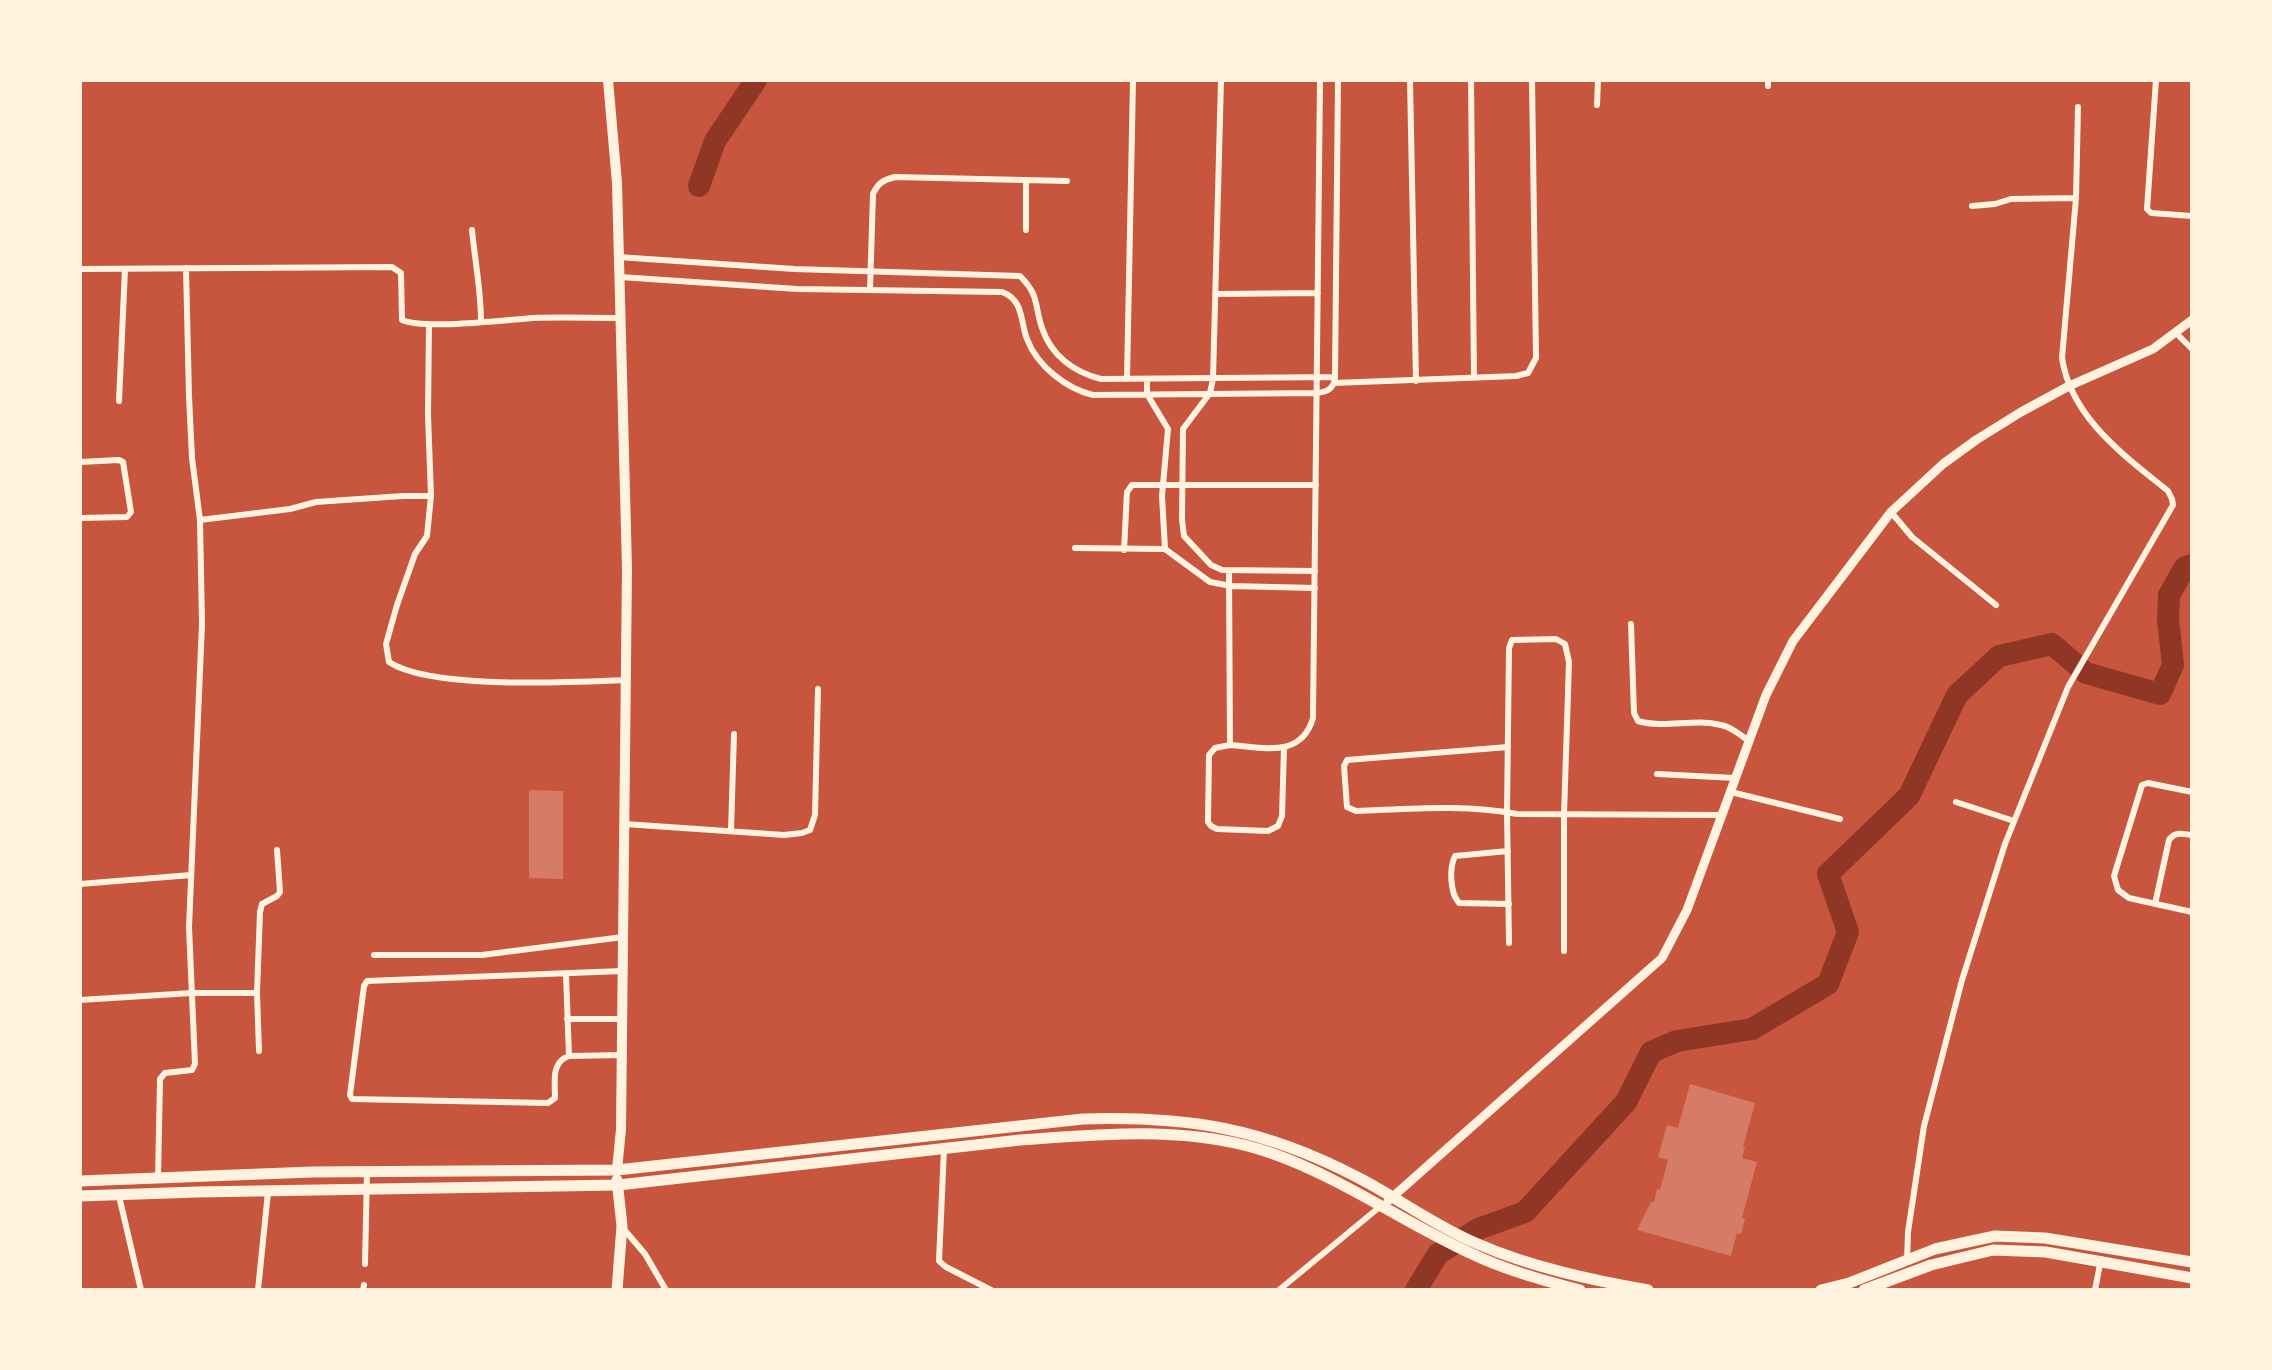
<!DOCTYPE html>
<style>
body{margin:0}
#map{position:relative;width:2272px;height:1370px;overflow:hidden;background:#c8553d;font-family:"DejaVu Sans",sans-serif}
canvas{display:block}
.frame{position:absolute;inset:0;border:82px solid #fff3e0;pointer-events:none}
</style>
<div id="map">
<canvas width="2272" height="1370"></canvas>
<div class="frame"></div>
</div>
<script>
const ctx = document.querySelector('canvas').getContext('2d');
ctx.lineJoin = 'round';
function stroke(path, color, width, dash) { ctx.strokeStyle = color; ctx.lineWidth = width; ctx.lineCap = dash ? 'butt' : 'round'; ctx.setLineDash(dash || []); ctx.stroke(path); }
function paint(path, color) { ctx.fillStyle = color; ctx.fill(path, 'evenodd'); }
stroke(new Path2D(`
 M699 186 715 141 756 80
 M1416 1290 1438 1254 1478 1229 1525 1212 1626 1102 1651 1052 1677 1041 1752 1029 1828 984 1848 932 1828 874 1909 796 1957 695 1999 656 2052 644 2086 673 2160 694 2173 665 2168 619 2169 595 2185 567 2192 565`), '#8f3625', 22);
paint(new Path2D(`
 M529 790 563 791V879L529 878Z
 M1690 1084 1755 1103 1743 1147H1745L1742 1158 1757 1162 1742 1218 1745 1219 1741 1234 1737 1233 1731 1256 1637 1230 1651 1202H1654L1657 1189 1660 1190 1668 1160 1658 1157 1667 1125 1678 1128Z`), '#d67c66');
stroke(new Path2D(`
 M1221 80 1213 379 1210 393 1183 429 1182 519 1184 536 1211 565 1222 570 1315 571
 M1410 80 1416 381
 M1471 80 1474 378
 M1768 80V86
 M2156 80 2147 209 2151 213 2192 216
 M1597 105 1598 80
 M1026 180V230
 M1972 206 1995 204 2011 199 2076 198
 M472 230C475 261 481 291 481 321
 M618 257 794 269 1020 276C1040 296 1034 305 1042 328 1051 355 1073 372 1101 379L1335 377 1334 383 1516 376 1528 373 1536 358 1532 80
 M80 269 392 267 401 273 402 320C425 330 504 320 533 318 562 317 591 318 619 318
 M620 277 797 289 1002 292C1024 300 1020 321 1027 339 1037 366 1067 389 1093 395L1316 393C1325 392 1330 391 1334 383
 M870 290 873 194C878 183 883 180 895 177L1067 181
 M1216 294 1318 293
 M429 324 428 415 431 496 427 536 415 554 397 605 386 644 389 662C431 690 573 682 627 680
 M2175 332 2192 349
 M1335 377 1338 80
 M1127 378 1133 80
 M1147 379V394L1168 429 1162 496 1165 549 1210 582 1231 586 1315 588
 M119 401 125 269
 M80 462 119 460 123 462 131 512 127 517 80 518
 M1891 512 1912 537 1996 605
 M200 520 290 509 316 502 403 496H431
 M1075 548 1165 549
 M1124 550 1127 492 1132 485H1316
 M1229 571 1230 745 1215 748 1209 755 1208 822 1211 826 1217 829 1268 831 1278 826 1282 816 1284 748
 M1631 624 1634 713 1638 721C1665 729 1694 718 1721 725 1732 727 1740 735 1749 741
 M1230 745C1263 747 1301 759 1313 718L1320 80
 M1508 747 1347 760 1344 766 1347 807 1356 811C1410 809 1464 804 1517 814L1721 815
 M1657 774 1735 778
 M1731 792 1840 819
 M2192 792 2148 783 2142 785 2114 876 2118 890 2129 898 2192 912
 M1956 802 2014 821
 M625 824 784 835 802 833 810 830 815 815 818 689
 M731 831 734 734
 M1508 851 1455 856C1449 868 1450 893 1459 903L1509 904
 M80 884 191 875
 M2155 904 2169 840C2175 831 2182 834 2192 835
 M1509 943 1507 812 1509 648 1512 640 1556 639 1565 644 1569 662 1564 815V951
 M374 955H482L623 937
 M566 974 569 1056
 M80 1000 192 993H257
 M567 1019H621
 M259 1051 257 993 260 912 262 904 277 896 280 892 277 850
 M622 1055 569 1056C551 1062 555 1081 555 1098L548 1103 352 1099 350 1095 364 986 367 981 622 971
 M944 1149 939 1261 946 1267 991 1290
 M158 1178 160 1079 165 1073 192 1070 195 1064 189 927 202 624 200 520 192 458 189 396 186 268
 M119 1196 141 1290
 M622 1227 645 1254 666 1290
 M1907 1262 1908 1232 1924 1126 1962 980 2005 844 2068 687 2173 505 2172 499 2168 491C2124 455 2071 418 2062 358L2076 198 2078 107
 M365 1264 367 1172
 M258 1290 268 1192
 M363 1290 364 1285
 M1279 1290 1382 1205
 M2095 1290 2101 1259`), '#fff3e0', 6);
stroke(new Path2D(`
 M1388 1201 1662 958 1687 910 1766 695 1793 641 1891 512 1943 464 1976 440 2021 412 2069 386 2153 349 2192 320`), '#fff3e0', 9);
stroke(new Path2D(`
 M608 80 617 183 627 569 621 1129 617 1170`), '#fff3e0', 10);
stroke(new Path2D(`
 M617 1290 622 1226 617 1180`), '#fff3e0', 11);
stroke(new Path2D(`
 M80 1181 312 1172 617 1170 1083 1119C1188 1116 1263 1128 1357 1177 1398 1198 1435 1226 1478 1244 1531 1267 1591 1280 1648 1290
 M80 1196 197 1192 618 1185 1020 1140C1104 1134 1191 1125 1271 1153 1342 1178 1403 1222 1470 1253 1505 1270 1542 1280 1580 1290
 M1821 1290 1849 1283 1935 1249 1995 1236 2045 1238 2192 1262
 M1864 1290 1931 1265 1993 1250 2046 1252 2192 1278`), '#fff3e0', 11);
</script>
